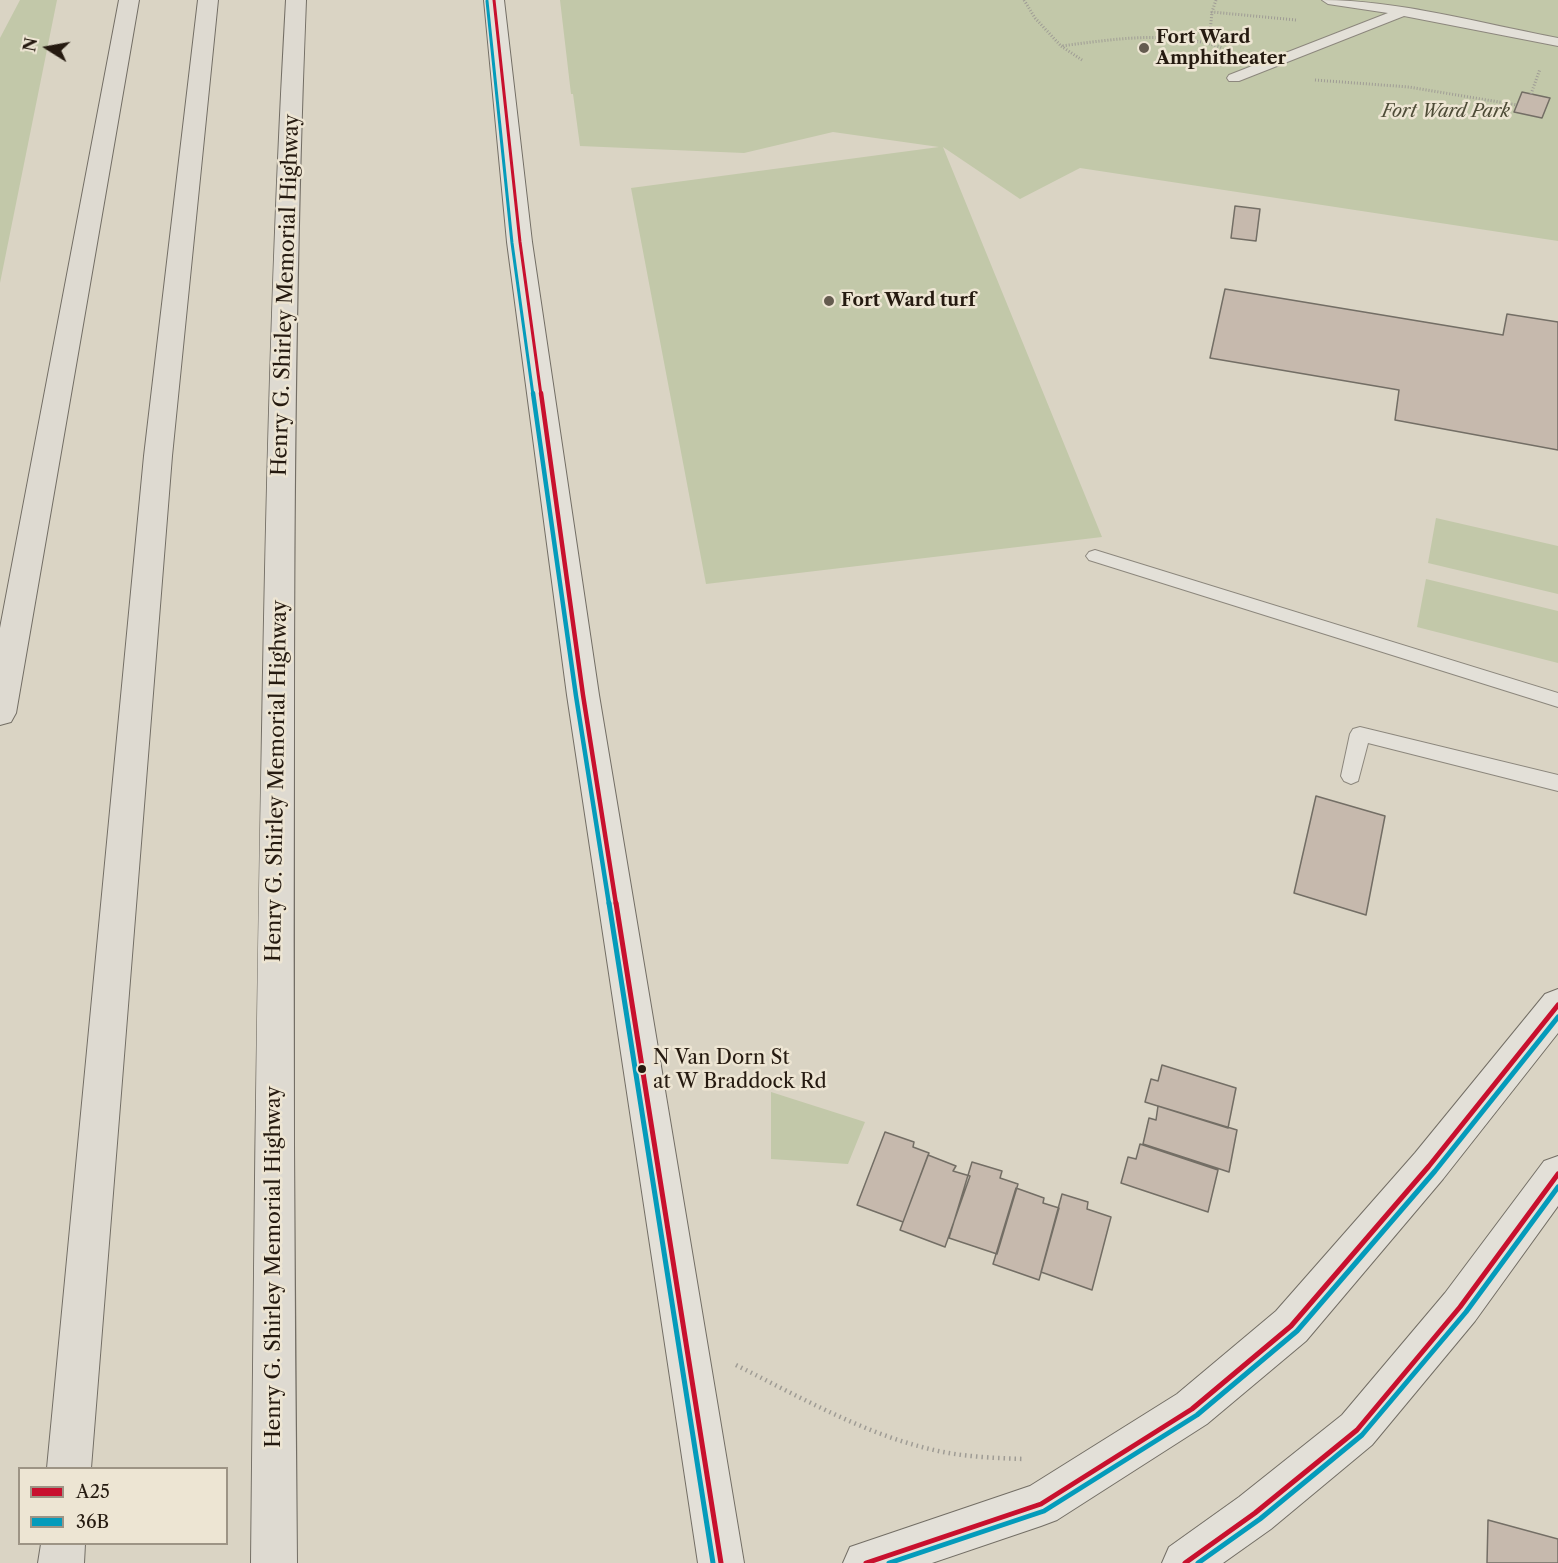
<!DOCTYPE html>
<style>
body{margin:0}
#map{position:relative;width:1558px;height:1563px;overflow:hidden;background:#dad4c4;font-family:"Libre Caslon Text",serif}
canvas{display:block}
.legend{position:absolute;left:18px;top:1467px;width:210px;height:78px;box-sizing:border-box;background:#ede5d3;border:2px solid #9d9485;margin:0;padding:8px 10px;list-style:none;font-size:18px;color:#251a10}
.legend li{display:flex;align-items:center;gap:12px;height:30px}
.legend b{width:30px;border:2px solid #9d9485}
.north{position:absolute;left:18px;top:18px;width:60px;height:60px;-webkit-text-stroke:4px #ede5d3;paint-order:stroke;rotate:281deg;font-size:16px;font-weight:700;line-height:24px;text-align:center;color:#251a10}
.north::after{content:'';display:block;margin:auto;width:21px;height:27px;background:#251a10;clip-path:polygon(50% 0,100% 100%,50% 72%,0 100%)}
</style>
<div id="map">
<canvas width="1558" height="1563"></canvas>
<ul class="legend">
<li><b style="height:8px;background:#c8102e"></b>A25</li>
<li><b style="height:8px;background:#049bbb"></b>36B</li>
</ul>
<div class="north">N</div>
</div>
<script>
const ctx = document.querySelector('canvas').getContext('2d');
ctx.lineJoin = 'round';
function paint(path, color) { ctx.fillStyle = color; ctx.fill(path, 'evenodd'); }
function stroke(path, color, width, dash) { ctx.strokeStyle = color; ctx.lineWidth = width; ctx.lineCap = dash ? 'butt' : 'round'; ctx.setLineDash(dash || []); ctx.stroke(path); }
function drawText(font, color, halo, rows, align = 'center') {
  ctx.font = font + ' "Libre Caslon Text",serif'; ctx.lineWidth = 5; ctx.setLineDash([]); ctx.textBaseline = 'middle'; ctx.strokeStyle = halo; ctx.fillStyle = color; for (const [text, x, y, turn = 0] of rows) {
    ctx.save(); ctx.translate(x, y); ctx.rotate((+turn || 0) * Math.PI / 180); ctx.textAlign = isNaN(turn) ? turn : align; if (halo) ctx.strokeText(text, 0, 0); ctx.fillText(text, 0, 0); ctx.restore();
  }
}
paint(new Path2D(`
 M20 0H57L0 283V38Z
 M560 0H1558V241L1080 168 1020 199 943 147 1102 537 706 584 631 188 939 147 833 132 744 153 580 146 573 94H571Z
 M1436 518 1558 546V594L1428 563Z
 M1426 579 1558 611V663L1417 627Z
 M771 1092 865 1122 848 1164 771 1159Z`), '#c2c8a9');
const building = new Path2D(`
 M1522 92 1550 98 1542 118 1514 112Z
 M1235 206 1260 209 1256 241 1231 238Z
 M1225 289 1503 335 1507 314 1558 322V450L1395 420 1399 390 1210 358Z
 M1316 796 1385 816 1366 915 1294 893Z
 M1162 1065 1236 1088 1228 1128 1145 1102 1151 1079 1158 1081Z
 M1158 1106 1237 1130 1229 1172 1143 1144 1149 1118 1156 1120Z
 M885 1132 914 1142 913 1147 929 1153 903 1222 857 1205Z
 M1140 1144 1218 1170 1208 1212 1121 1183 1128 1157 1136 1159Z
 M928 1155 956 1166 953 1171 970 1176 945 1247 900 1230Z
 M972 1162 1002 1171 1000 1178 1018 1184 997 1254 949 1238Z
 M1016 1188 1044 1198 1043 1203 1059 1208 1039 1280 993 1264Z
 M1062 1194 1088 1202 1087 1209 1111 1217 1092 1290 1041 1272Z
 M1488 1520 1558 1539V1563H1487Z`);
paint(building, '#c6b9ad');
stroke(building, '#736e65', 1.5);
const service = new Path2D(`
 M1322 0C1398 0 1483 24 1558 38V46L1404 16 1239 81H1229L1227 78 1229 75 1388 13 1328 4Z
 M1095 550 1558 693V707L1089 560 1086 556 1089 552Z
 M1360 727 1558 775V791L1368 743 1358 781 1351 784 1344 781 1341 776 1350 734 1353 729Z`);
const secondary = new Path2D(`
 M484 0H504L532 242 599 695 744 1563H698L567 695 507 242Z
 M1558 989V1033L1443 1179 1306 1341 1207 1424 1057 1520 1041 1526 932 1563H843L850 1547 1030 1486 1177 1394 1276 1311 1415 1153 1545 994Z
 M1558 1156V1206L1475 1321 1372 1445 1271 1529 1223 1563H1162L1169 1547 1239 1497 1342 1415 1445 1293 1544 1161Z`);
const motorway = new Path2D(`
 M119 0H139L16 713 11 722 0 725V628Z
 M198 0H218L172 456 91 1468H47L144 456Z
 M286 0H306C296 243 294 487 294 730 293 1008 294 1285 297 1563H251C254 1285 256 1008 262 730 266 487 272 243 286 0Z
 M41 1544H85L84 1563H38Z`);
stroke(service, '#8c877d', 2);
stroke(secondary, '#736e65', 2);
stroke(motorway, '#736e65', 2);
stroke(new Path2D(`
 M1024 0 1035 18 1061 46
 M1216 0 1212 12 1296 20
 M1209 42 1212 12
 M1082 60 1061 46C1116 39 1170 30 1223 48
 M1315 80 1409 87 1517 105
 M1531 94 1540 69`), '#9f9c95', 3, [1, 2]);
stroke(new Path2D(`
 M736 1365C800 1397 864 1434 934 1450 963 1457 995 1458 1025 1459`), '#9f9c95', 4.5, [1.5, 4]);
paint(service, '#e3e0d8');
paint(secondary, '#e3e0d8');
paint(motorway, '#dedad1');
stroke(new Path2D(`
 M494 0 520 242 541 395`), '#c8102e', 3);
stroke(new Path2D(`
 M541 393 583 695 616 904`), '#c8102e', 4.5);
stroke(new Path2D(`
 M616 903 721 1563
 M866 1563 1041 1504 1192 1409 1291 1326 1429 1166 1558 1005
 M1185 1563 1255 1513 1357 1430 1460 1307 1558 1174`), '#c8102e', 5);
stroke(new Path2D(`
 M487 1 512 243 533 395`), '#049bbb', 3);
stroke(new Path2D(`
 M533 393 576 696 609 904`), '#049bbb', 4.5);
stroke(new Path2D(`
 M609 903 713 1563
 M889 1563 1044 1511 1197 1415 1297 1331 1435 1171 1558 1017
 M1198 1563 1260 1519 1362 1435 1466 1312 1558 1187`), '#049bbb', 5);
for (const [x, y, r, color] of [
 [1144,48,6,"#645b4f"],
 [829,301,6,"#645b4f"],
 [642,1069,5,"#251a10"]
]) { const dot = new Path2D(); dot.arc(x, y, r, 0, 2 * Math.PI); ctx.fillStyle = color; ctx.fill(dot); stroke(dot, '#ede5d3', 2); }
drawText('bold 18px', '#251a10', '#ede5d3', [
 ["Fort Ward",1156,38],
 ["Amphitheater",1156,59],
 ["Fort Ward turf",841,301]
], 'left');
drawText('italic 18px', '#4e4c37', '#ede5d3', [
 ["Fort Ward Park",1446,112]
]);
drawText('20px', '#251a10', '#ede5d3', [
 ["N Van Dorn St",653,1058],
 ["at W Braddock Rd",653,1082]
], 'left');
drawText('21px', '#251a10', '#ede5d3', [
 ["Henry G. Shirley Memorial Highway",286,295,-88],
 ["Henry G. Shirley Memorial Highway",277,781,-89],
 ["Henry G. Shirley Memorial Highway",274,1267,-90]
]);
</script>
